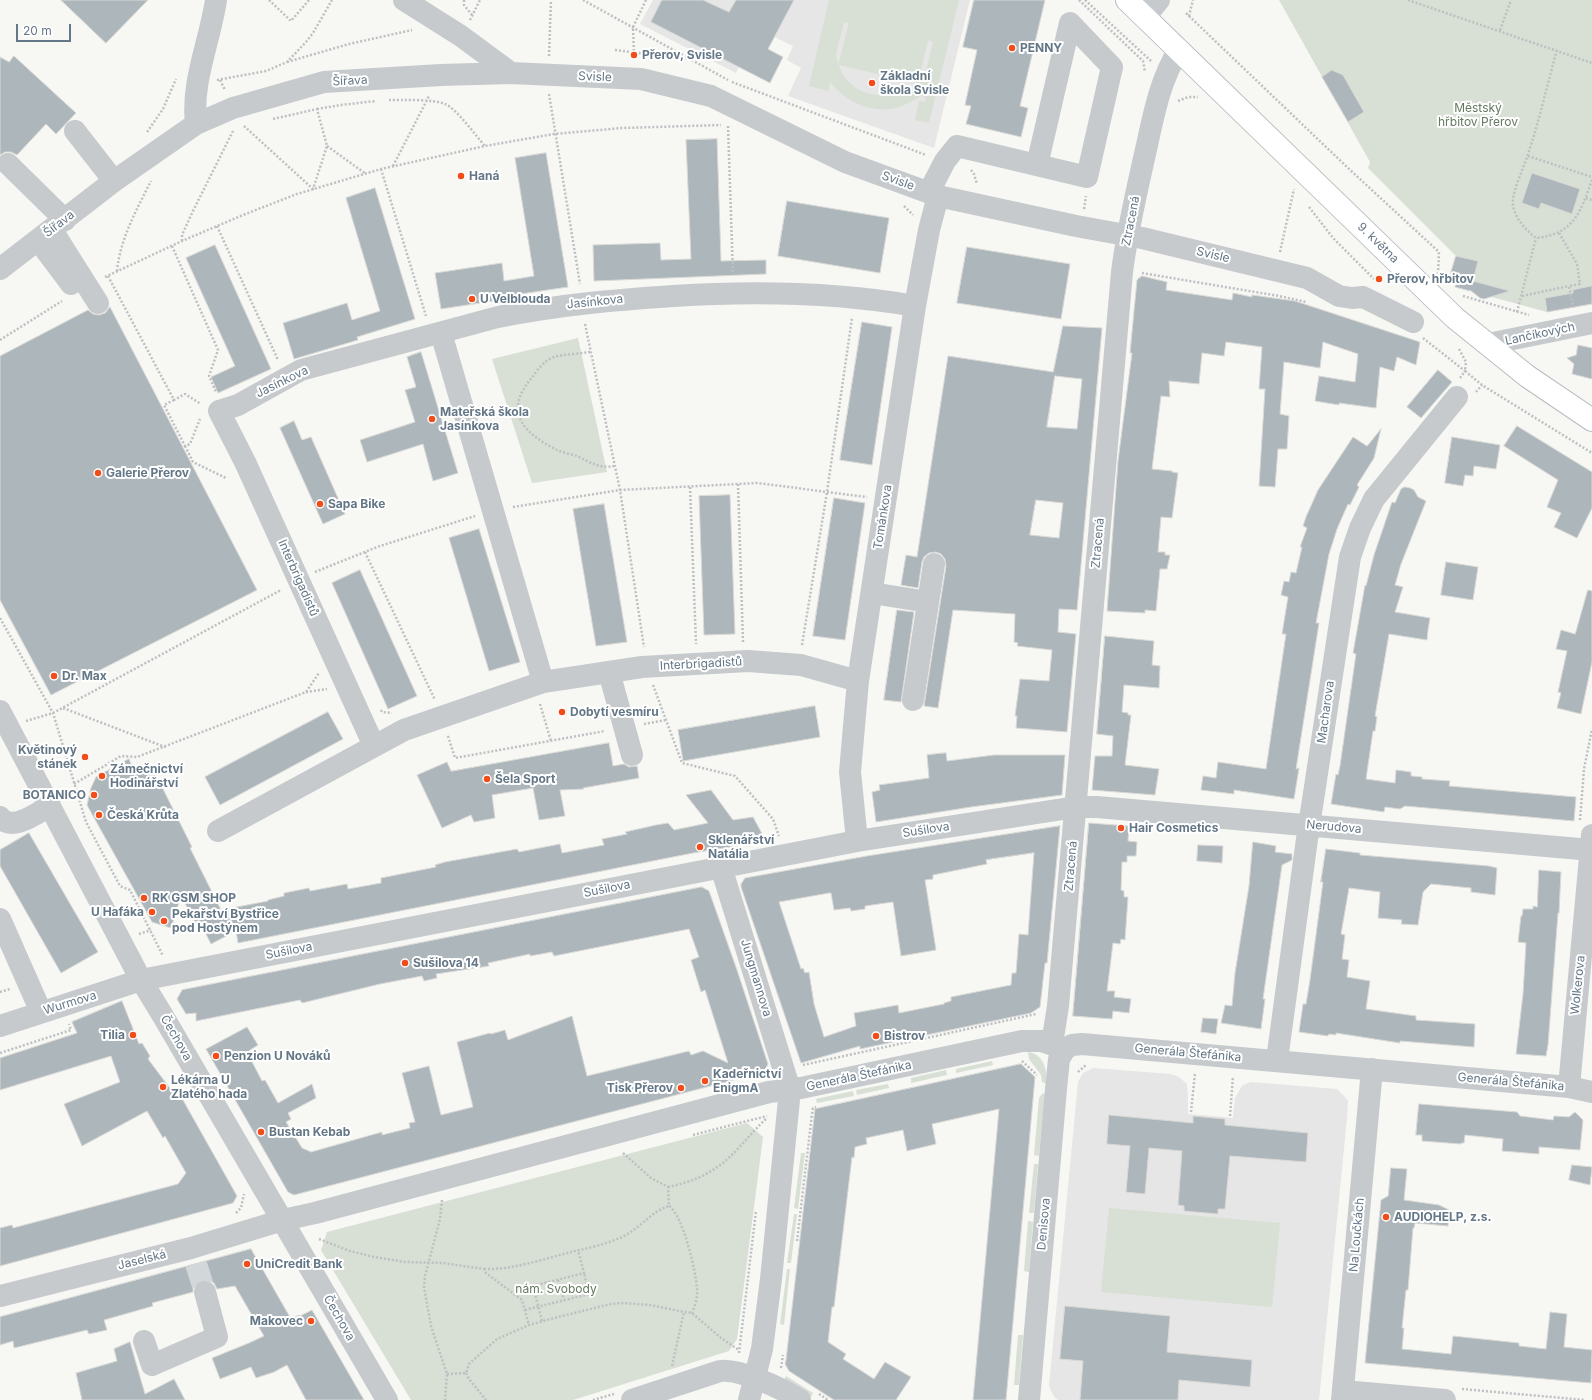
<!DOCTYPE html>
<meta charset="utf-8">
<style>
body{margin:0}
#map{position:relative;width:1592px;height:1400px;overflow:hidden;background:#f7f7f4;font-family:Inter,sans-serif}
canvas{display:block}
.scale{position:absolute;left:16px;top:24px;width:55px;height:18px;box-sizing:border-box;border:2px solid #647787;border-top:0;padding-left:5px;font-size:12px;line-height:14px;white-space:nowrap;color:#647787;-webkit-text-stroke:3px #fff;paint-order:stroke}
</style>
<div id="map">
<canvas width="1592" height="1400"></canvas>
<div class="scale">20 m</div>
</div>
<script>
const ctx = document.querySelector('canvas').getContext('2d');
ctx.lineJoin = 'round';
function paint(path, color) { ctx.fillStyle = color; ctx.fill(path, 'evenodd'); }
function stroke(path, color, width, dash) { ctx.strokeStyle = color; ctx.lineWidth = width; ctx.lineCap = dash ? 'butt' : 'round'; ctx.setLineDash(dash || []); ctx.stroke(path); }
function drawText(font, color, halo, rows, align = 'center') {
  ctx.font = font + ' Inter,sans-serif'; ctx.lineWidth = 4; ctx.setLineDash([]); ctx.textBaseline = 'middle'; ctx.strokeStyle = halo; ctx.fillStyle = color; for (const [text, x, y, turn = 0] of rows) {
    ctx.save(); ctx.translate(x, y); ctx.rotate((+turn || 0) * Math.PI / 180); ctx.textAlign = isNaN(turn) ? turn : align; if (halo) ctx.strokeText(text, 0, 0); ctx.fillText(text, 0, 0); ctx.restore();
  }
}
paint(new Path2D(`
 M653 0H970L934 148 788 96 801 68 787 60 793 46 758 29 736 73 640 24Z
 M1093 1068 1171 1074 1179 1077 1187 1084 1188 1099V1114L1233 1118 1235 1098 1242 1086 1250 1082 1337 1089 1344 1096 1348 1101 1347 1118 1319 1400H1058L1054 1397 1049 1386 1078 1082 1083 1073Z`), '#e5e6e5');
paint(new Path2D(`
 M829 0H959L929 123 915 120 919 101 925 102 926 97 921 96C914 100 907 104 899 107 873 115 846 102 830 82L828 91 809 86ZM844 22 849 23 838 65 836 54ZM928 40 933 42 925 75 918 82ZM839 66V65L917 83C892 104 850 98 839 66Z
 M1279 0H1592V304L1547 312 1455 287 1457 278 1450 276 1456 256 1368 168 1370 162Z
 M578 338 607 472 532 483 492 359Z
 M1028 1052C1044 1054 1047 1070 1047 1084L1042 1082 1041 1075 1029 1059Z
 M992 1061 993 1065 956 1073V1069Z
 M946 1070 947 1075 911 1083V1078Z
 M888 1084 889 1088 857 1095 856 1090Z
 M853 1091 854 1096 817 1103 816 1099Z
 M1045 1093 1039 1156 1034 1155 1039 1098 1042 1094Z
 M747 1123 763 1137 737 1339 729 1351 573 1400H411L321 1250 327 1232Z
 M801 1153H805L798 1209 794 1208Z
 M1034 1164H1038L1034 1213H1029Z
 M1109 1208 1280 1223 1272 1307 1101 1292Z
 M794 1214H797L791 1263H787Z
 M1028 1221 1033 1222 1029 1272 1024 1271Z
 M787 1269H790L784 1325 780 1324Z
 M1018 1335H1023L1019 1385H1014Z
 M786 1376 813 1393 811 1397 784 1380Z`), '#d8dfd4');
const building = new Path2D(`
 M61 0H148L106 43Z
 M662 0H703L729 12 736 0H794L768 49 783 57 770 83 651 22Z
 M974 0H1045L1020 106 1028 108 1021 137 966 124 971 106 965 105 977 50 963 47Z
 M14 56 76 113 56 134 46 124 17 155 11 152H5L0 155V57L9 62Z
 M1332 70 1343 75 1364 112 1348 122 1322 77Z
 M717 139 721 261 766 260V274L594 281 593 245 660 243 661 260 691 259 686 140Z
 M546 153 568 287 507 296V299L441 309 435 273 502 263 504 281 534 276 515 158Z
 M1532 173 1580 189 1572 214 1541 203 1539 209 1522 203Z
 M375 188 415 319 357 337 358 340 294 359 283 323 347 303 352 320 380 311 346 198Z
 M787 201 889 218 880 273 778 256Z
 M215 245 271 369 218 393 211 377 235 366 186 258Z
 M967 247 1070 264 1061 319 957 303Z
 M1456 256 1478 261 1473 281 1510 291 1484 299 1480 298 1470 290V291L1455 287 1457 278 1450 276Z
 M1142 276 1167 282 1166 290 1232 300 1233 293 1252 297V295L1295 301 1420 342 1416 365 1397 357 1394 371 1380 367 1376 408 1339 403V405L1315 401 1319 376 1355 382 1358 354 1323 342 1320 368 1284 362 1280 414 1289 416 1287 449H1278L1275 487 1259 486 1265 389H1259L1262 347 1226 342 1224 356 1202 353 1199 384 1169 381 1170 397 1161 396 1152 469 1172 471V472L1178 473 1172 518 1161 517 1158 552H1165V555H1170L1167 569H1160L1156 611 1145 610V613L1107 611 1118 461 1132 353H1130L1137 280Z
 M1592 286V304L1547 312 1545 298 1573 293V290Z
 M110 307 257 590 51 695 0 600V356L88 310 93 314 99 315 105 313Z
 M862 322 892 327 872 465 840 460Z
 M1063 326 1102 328 1077 610 1059 609 1058 632 1076 634 1067 732 1016 728 1017 716H1015L1020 679 1049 681 1052 650 1017 646 1018 643 1014 642 1015 614 953 610 938 708 924 706 946 566 945 559 941 554 936 552 929 553 924 557 922 562 918 588 901 585 906 555 917 557 948 356 1053 372ZM1055 376 1082 379 1077 429 1047 427ZM1036 500 1063 503 1059 538 1030 535Z
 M1578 345 1592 348V379L1572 374 1574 364 1567 358 1576 355Z
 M421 352 458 473 433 481 423 444 367 462 360 440 415 422 405 390 416 387 407 357Z
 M1438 370 1452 382 1421 418 1407 407Z
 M294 421 302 440 311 437 345 514 323 524 280 428Z
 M1517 426 1592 472V508L1577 538 1554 527 1561 513 1547 507 1558 480 1504 446Z
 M1381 429 1374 458 1357 485 1359 487 1350 505 1348 504 1337 529 1329 554 1316 623H1319L1296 769 1299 768 1294 799 1234 790V794L1201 790 1203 776 1216 778 1218 762 1266 769 1286 634H1282L1288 597 1281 595 1284 581 1289 582 1291 572 1296 573 1302 547H1300L1307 528 1303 526 1306 517 1318 490 1353 437 1367 446Z
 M1452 437 1500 445 1496 469 1474 466 1473 476 1465 475 1463 486 1445 483Z
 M1405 487 1410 488 1414 490 1418 497 1426 501 1401 564 1395 585 1403 587 1395 612 1430 618 1428 630 1427 640 1389 634 1375 716 1377 717 1375 731H1373L1366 779 1395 783 1396 770 1411 772V776L1422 777V779L1450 781 1449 786 1576 797 1574 821 1405 806 1400 809 1385 807 1384 812 1331 804 1336 774 1338 775 1340 766 1356 654 1353 653 1365 585 1366 586 1374 555 1392 502 1395 503 1401 489Z
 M730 495 735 634 704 635 699 496Z
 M834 498 865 503 845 640 813 636Z
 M604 504 627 642 596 646 573 509Z
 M479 529 520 662 489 671 449 538Z
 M1446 562 1478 567 1473 600 1441 595Z
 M360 570 417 696 388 709 332 583Z
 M1588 590 1592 591V662L1581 714 1557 708 1561 693 1558 692 1567 651 1556 649 1561 630 1575 634Z
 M897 610 914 612 901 702 884 700Z
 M1105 636 1154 641 1152 665 1160 666 1159 688 1124 685 1122 712 1128 713V715H1131L1125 765 1159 769 1155 795 1092 790 1095 756H1112L1113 736 1097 734Z
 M815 706 820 737 683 761 678 730Z
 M328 712 343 739 220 805 205 777Z
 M609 743 613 766 624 764 629 767 637 766 639 778 583 788 584 789 560 790 565 816 539 820 533 788 492 795 495 818 474 822 471 815 442 828 417 775 447 762 451 771Z
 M946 753 947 761 994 755H1065L1062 795 971 807 876 822 872 792 880 790 879 785 929 778 927 755Z
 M129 759 133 769 149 761 192 847 190 848 221 910 268 901V900L284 896V893L309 888 310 891 347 884 348 889 381 883V878L436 867 435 865 445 862 517 849 519 852 560 844 562 853 604 845 602 839 627 834 625 832 656 825 668 823 674 830 708 823 686 795 711 790 733 820 753 817 766 841 693 853 238 943 236 931 211 944 199 920 195 922 181 896 171 928 152 922 87 805 91 788 96 777Z
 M1089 823 1129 826 1128 841 1137 842 1136 856H1127V862H1122L1121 890 1124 891V897H1128L1125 940 1121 939 1120 944 1113 943 1107 991H1115L1114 997 1131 999 1129 1013 1113 1011 1112 1019 1073 1016Z
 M1060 826 1047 963H1045L1040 1007 1031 1013 860 1049V1046L801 1063 741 887V884L745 878 867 856ZM1034 853 1028 935 1019 934 1016 973H1012L1011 985 951 997V1001L944 1003V1004L899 1013 898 1005 854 1013 856 1026 824 1037 814 1004 809 972 805 973 803 968 801 969 779 902 829 893H831L834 910 850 908 851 911 865 909V906L893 902 901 956 936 950 925 880 933 879V875L987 864 986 860Z
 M29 833 98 952 61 973 0 866V850Z
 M1253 842 1276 846 1275 852 1292 854V860L1282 865 1263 999H1265L1261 1029 1221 1023 1225 1005 1232 1006 1235 973 1249 886Z
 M1198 845 1223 846 1222 863 1197 861Z
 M1326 849 1360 853V855L1489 866 1497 868 1495 895 1471 892V888L1431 884 1423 892 1418 925 1401 924 1402 920 1378 918 1380 892 1349 888 1341 934 1345 935 1342 959 1349 960 1347 977 1370 981 1366 1009 1416 1016V1020L1475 1024 1474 1047 1400 1041V1043L1336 1033V1035L1329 1034 1328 1036 1299 1032 1303 1004H1306L1310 980 1323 882H1321Z
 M1539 870 1561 872 1559 913H1558L1548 1045 1546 1056 1516 1054 1523 994 1526 943 1518 942 1521 916H1522L1523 909H1533V906L1537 907Z
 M702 887 709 891 737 970 768 1064 764 1072 294 1195 288 1192 206 1049 247 1027 258 1045 247 1052 262 1081 265 1080 278 1103 312 1084 316 1098 288 1113 291 1119 286 1122 302 1148 311 1152 382 1132V1135L410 1128 409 1123 415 1122 402 1073 429 1066 441 1115 473 1107 457 1042 490 1033 491 1034 505 1030 508 1040 572 1016 587 1076 689 1051 691 1055 703 1051 728 1063 705 990 701 992 691 960 699 957 689 929 554 956 552 952 530 956V954L488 963 489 966 436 974 437 978 424 981 422 976 380 984 302 1003 300 1000 196 1021V1013L186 1014 177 999 182 990Z
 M122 1001 139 1044 142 1043 150 1056 148 1059 175 1095 179 1093 237 1196 233 1203 222 1206 0 1266V1228L12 1225 13 1228 178 1184 186 1173 165 1136 163 1138 147 1111 82 1146 64 1104 120 1082 111 1056 0 1090V1058L77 1033 72 1022Z
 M1203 1018 1218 1019 1216 1034 1201 1032Z
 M1021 1064 1035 1077 1006 1400H973L999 1109 932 1124 936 1144 907 1151 903 1130 866 1138 867 1144 855 1147 854 1158 852 1157 834 1307H832L828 1342 846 1354 843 1359 874 1379 885 1362 911 1377 896 1400H834L789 1371 785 1364 786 1360 815 1109Z
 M1419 1104 1517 1112 1520 1116 1553 1120 1554 1116 1569 1117 1575 1112 1583 1120 1580 1150 1539 1147V1154L1502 1151 1503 1139 1465 1135 1464 1143H1461V1144L1422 1141V1135H1416Z
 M1109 1115 1193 1123V1116L1225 1119V1125L1308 1133 1306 1162 1230 1156 1225 1209H1218V1214L1184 1211V1206L1178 1205 1182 1151 1149 1148 1145 1194 1126 1192 1130 1146 1107 1144Z
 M1572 1165 1592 1167 1590 1185 1569 1180Z
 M1391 1168 1407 1169 1404 1200 1439 1205 1449 1210 1448 1226 1415 1223 1414 1228H1413L1408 1290H1406L1402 1328H1404L1402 1349 1451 1354 1453 1336 1519 1343V1346L1546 1349 1550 1312 1567 1314 1564 1347 1592 1350 1591 1383 1365 1363 1381 1200 1388 1196Z
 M251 1249 291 1319 299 1315 300 1316 312 1310 364 1400H306L287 1365 274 1372 256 1378 251 1367 220 1379 212 1358 249 1343 264 1336 235 1286 217 1289 214 1283 208 1280H202L196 1283 193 1288V1292L152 1303 153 1306 104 1320 107 1330 89 1334 87 1330 14 1348 13 1341 0 1345V1317Z
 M1065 1306 1170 1316 1167 1352 1252 1360 1250 1387 1179 1380 1178 1400H1080L1083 1361 1060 1359Z
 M130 1342 145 1394 174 1379 185 1400H82L76 1373 117 1361 114 1349Z`);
paint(building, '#adb6bb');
stroke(building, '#d9d9d6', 1);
stroke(new Path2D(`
 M196 1264 205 1292`), '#d2d7d9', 22, [22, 11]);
const major = new Path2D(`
 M1127 0 1455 318 1527 376 1592 420`);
stroke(major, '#b9bdc1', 24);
stroke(new Path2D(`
 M269 0 291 21 309 0
 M464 0V5L472 15
 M583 0 728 80
 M1079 0 1143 61 1145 72
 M1085 0 1151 61
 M1408 0 1592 63
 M1186 13 1189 16 1193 0
 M1189 16 1348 168 1439 252 1438 274
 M470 20 480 0
 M1500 30 1511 0
 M615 50 688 59
 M1557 50C1547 85 1539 122 1527 157 1523 170 1511 193 1513 206 1516 220 1526 230 1536 238 1574 234 1580 213 1592 180
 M634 55 633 27 646 0
 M549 56 551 0
 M287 62 349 44 412 30
 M217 80 266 71 287 62 306 42 313 33 332 0
 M220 80 225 90
 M732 82 926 155
 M549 94 580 284
 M389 100C401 100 434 99 445 104 457 109 475 135 485 146
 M1178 101 1188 97H1198
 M317 109 341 105 376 101
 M244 126 313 189 327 146 317 109 273 119
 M728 126 733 275
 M147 132 163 109 176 79
 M327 146 366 174
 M1528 156 1592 177
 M393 166 429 96
 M381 169 426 316
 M971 170 974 174 977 184
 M1586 198 1592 200
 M904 206 913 215
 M1309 207 1333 238 1374 279
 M1084 209 1086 196
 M217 226 278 360
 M1559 233 1577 264 1580 284 1569 286 1573 306
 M182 241V235L192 213 233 131
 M172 246 218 350 209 376 216 392
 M1280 252 1294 189
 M117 271C120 239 137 209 151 181
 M1142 273 1279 296 1306 302
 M108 276 174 400 185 394 201 404
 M105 277 182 241 243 215 297 194 381 169 485 146 554 134 622 128 721 125
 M1463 296 1529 315
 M1522 296 1569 286
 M1517 312 1536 238
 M585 324 620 490 644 647
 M1423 338 1465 371 1460 378
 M0 340 62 301
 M1459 349 1466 362 1465 371 1482 385 1592 453
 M590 352C579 354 565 354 554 357 544 360 536 372 530 380 503 413 525 434 557 450 563 453 571 454 577 456 590 462 599 469 614 466
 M1476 392 1482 385
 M174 400 164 405 185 446 190 444 200 419
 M185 446 193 462 226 478
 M738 484 743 642
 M690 487 696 644
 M513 507 620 490 757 483 867 497
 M365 552 435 700
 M315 572 377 547 475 516
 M0 618 53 713 86 822 120 886 130 890 163 956
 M802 645 827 492 852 318
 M653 685 682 763 735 776 773 819 779 836
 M306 692 327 689
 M540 704 551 741
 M63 708 165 747
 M381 710 382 712 392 713
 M26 721 53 713 281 590
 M644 724 666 720
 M448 736 455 758 605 731
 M74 784 121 756 137 757 306 692 319 673
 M1580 820 1584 769 1592 729
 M139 934 151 930
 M0 992 10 989
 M0 1053 71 1030 69 1024
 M1022 1061 1037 1075
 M803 1065 1036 1014
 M1078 1072 1086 1065
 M1191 1112 1195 1073
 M1230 1116 1233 1076
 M693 1135 767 1116
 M623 1153 651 1178 668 1187 669 1206C683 1215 696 1272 697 1289 698 1297 695 1306 692 1313
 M668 1187C682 1184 699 1179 711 1171 733 1159 748 1135 767 1118
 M442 1200 440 1219 425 1276 424 1287 431 1326 447 1374 445 1400
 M236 1213 241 1208 244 1194
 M319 1239 350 1251 374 1257 405 1262 443 1263 484 1269 486 1273 522 1300 529 1325
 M797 1241 812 1114 813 1108 816 1107
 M484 1269C512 1270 544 1259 571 1252 588 1248 608 1244 624 1236 640 1228 652 1211 669 1206
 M558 1280 564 1300
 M525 1310 589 1294 584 1273
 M542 1321 533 1286 584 1273 578 1250
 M739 1353 756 1211
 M672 1366 684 1312 692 1313 721 1338 739 1350
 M781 1368 783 1355
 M466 1373 469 1379 486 1400
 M447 1374 466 1373 469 1364 497 1339 529 1325 558 1317 611 1304 623 1303 650 1305 684 1312
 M1462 1389 1585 1400
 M819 1394 828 1400
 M593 1400 614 1394`), '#bdc0c2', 2.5, [2, 2]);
stroke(new Path2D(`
 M404 0 461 36 511 73
 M1145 17 1159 0
 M196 124C191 82 210 41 216 0
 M75 131 114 181
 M8 164 65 220
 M929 192 945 161 957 146 1087 177 1112 67 1070 23 1037 165
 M52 230 98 303
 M38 240 71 284
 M0 269 114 181 196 124 233 108 324 82 441 75 511 73 641 79 711 96 845 162 938 196 1076 226 1142 238 1307 278 1339 296 1352 298 1363 297 1413 322
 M441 333 543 682
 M1488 344 1592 323
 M872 593 928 602
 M609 672 632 755
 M913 700 934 564
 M0 711 141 980 163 1016 387 1400
 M374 746 245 462 219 411 238 405 301 370 498 317C556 305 614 300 673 296 754 291 835 292 915 306
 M0 817C12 833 38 812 50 806
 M218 831 404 730 543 682 642 667 748 661 801 665 858 681
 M857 841 850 772 858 681 915 306 929 230 938 196
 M721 867 790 1090 771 1279 762 1349 749 1400
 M0 919 41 1012
 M0 1026 141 980 857 841 1076 807H1097L1592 850
 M1052 1044 1058 1006 1122 272C1127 232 1136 194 1145 154 1153 119 1159 81 1179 50
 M1277 1060 1307 839 1350 557 1360 528 1374 499 1457 397
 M1569 1087 1592 835
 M0 1296 191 1248 283 1220 315 1213 769 1092 801 1088 1022 1041H1042L1065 1049 1072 1045 1082 1044 1569 1087 1592 1092
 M144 1341 152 1365 217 1337 205 1292
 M1343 1391 1445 1400
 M632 1400 720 1371C739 1368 783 1389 800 1400
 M1029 1400 1056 1089 1059 1059 1065 1049
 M1342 1400 1372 1069`), '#c6cacd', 22);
stroke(major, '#fff', 22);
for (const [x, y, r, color] of [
 [1012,48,4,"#f04d1b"],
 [634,55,4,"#f04d1b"],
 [872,83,4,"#f04d1b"],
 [461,176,4,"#f04d1b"],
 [1379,279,4,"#f04d1b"],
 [472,299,4,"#f04d1b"],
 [432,419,4,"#f04d1b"],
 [98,473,4,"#f04d1b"],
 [320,504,4,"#f04d1b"],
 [54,676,4,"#f04d1b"],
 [562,712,4,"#f04d1b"],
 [85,757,4,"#f04d1b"],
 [102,776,4,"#f04d1b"],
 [487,779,4,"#f04d1b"],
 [94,795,4,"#f04d1b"],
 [99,815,4,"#f04d1b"],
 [1121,828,4,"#f04d1b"],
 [700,847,4,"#f04d1b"],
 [144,898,4,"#f04d1b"],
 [152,912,4,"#f04d1b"],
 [164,921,4,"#f04d1b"],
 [405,963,4,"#f04d1b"],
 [133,1035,4,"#f04d1b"],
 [876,1036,4,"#f04d1b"],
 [216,1056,4,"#f04d1b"],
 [705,1081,4,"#f04d1b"],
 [163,1087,4,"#f04d1b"],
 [681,1088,4,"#f04d1b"],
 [261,1132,4,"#f04d1b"],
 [1386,1217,4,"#f04d1b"],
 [247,1264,4,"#f04d1b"],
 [311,1321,4,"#f04d1b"]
]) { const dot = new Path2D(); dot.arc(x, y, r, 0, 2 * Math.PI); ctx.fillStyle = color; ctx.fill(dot); stroke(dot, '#fff', 1.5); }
drawText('bold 12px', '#647787', '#fff', [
 ["PENNY",1020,48],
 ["Přerov, Svisle",642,55],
 ["Základní",880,76],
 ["škola Svisle",880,90],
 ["Haná",469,176],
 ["Přerov, hřbitov",1387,279],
 ["U Velblouda",480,299],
 ["Mateřská škola",440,412],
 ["Jasínkova",440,426],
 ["Galerie Přerov",106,473],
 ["Sapa Bike",328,504],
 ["Dr. Max",62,676],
 ["Dobytí vesmíru",570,712],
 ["Květinový",77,750,"right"],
 ["stánek",77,764,"right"],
 ["Zámečnictví",110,769],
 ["Hodinářství",110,783],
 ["Šela Sport",495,779],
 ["BOTANICO",86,795,"right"],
 ["Česká Krůta",107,815],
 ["Hair Cosmetics",1129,828],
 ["Sklenářství",708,840],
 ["Natália",708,854],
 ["RK GSM SHOP",152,898],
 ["U Hafáka",144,912,"right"],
 ["Pekařství Bystřice",172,914],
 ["pod Hostýnem",172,928],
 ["Sušilova 14",413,963],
 ["Tilia",125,1035,"right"],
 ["Bistrov",884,1036],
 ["Penzion U Nováků",224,1056],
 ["Kadeřnictví",713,1074],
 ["EnigmA",713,1088],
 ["Lékárna U",171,1080],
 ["Zlatého hada",171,1094],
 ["Tisk Přerov",673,1088,"right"],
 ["Bustan Kebab",269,1132],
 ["AUDIOHELP, z.s.",1394,1217],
 ["UniCredit Bank",255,1264],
 ["Makovec",303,1321,"right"]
], 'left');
drawText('12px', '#647787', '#fff', [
 ["Svisle",595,77,2],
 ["Šířava",350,81,-3],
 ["Svisle",898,181,20],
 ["Ztracená",1131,221,-79],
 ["Šířava",59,224,-37],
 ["9. května",1378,243,44],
 ["Svisle",1213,255,13],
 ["Jasínkova",595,302,-6],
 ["Lančíkových",1540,334,-12],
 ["Jasínkova",282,382,-26],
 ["Tománkova",883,517,-81],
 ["Ztracená",1098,543,-85],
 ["Interbrigadistů",298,578,66],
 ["Interbrigadistů",701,664,-3],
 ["Macharova",1326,712,-82],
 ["Nerudova",1334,827,5],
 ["Sušilova",926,830,-9],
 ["Ztracená",1071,866,-85],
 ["Sušilova",607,889,-11],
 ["Sušilova",289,951,-11],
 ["Jungmannova",756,978,73],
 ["Wolkerova",1578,985,-84],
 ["Wurmova",70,1003,-17],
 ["Čechova",176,1038,60],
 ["Generála Štefánika",1188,1053,5],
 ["Generála Štefánika",859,1076,-12],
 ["Generála Štefánika",1511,1082,5],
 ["Denisova",1044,1224,-85],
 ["Na Loučkách",1357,1235,-85],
 ["Jaselská",142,1260,-14],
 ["Čechova",339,1318,60]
]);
drawText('12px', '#64795f', '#fff', [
 ["Městský",1478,108],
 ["hřbitov Přerov",1478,122],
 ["nám. Svobody",556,1289]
]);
</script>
